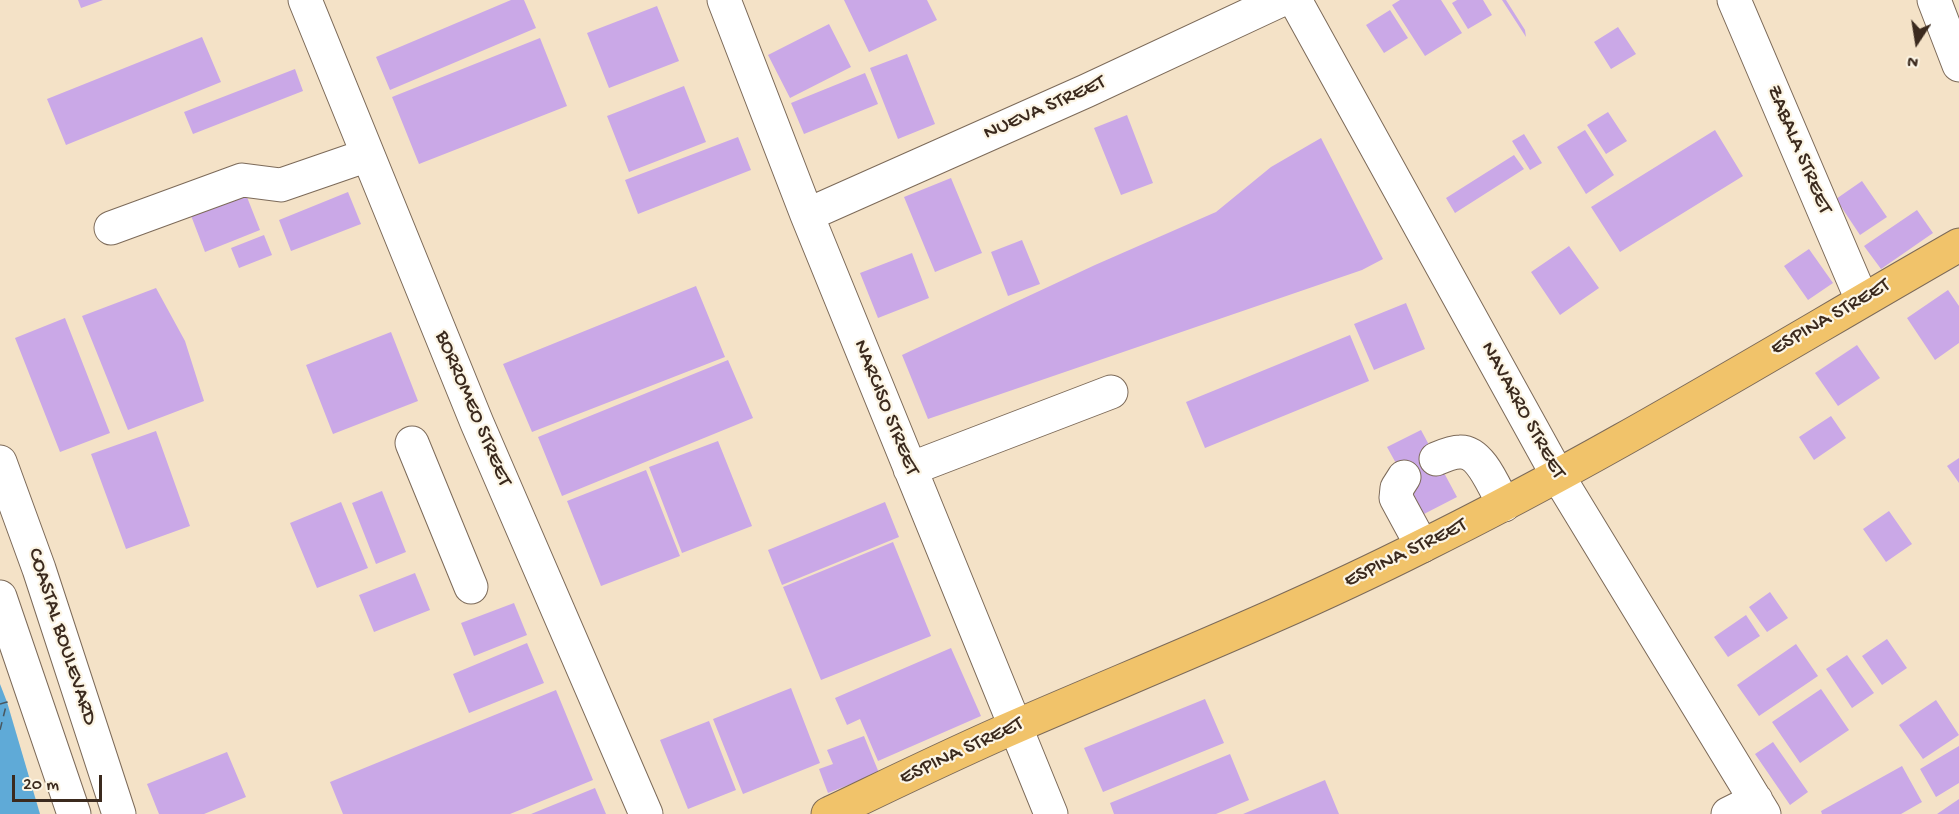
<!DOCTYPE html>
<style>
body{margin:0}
#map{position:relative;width:1959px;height:814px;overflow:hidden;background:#f4e2c7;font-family:"Gochi Hand",sans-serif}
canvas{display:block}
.north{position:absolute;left:1887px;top:12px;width:60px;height:60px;-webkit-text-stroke:4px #fcf5e5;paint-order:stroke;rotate:192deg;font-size:16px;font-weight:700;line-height:24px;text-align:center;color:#3b2a1e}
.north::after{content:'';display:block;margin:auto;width:21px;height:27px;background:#3b2a1e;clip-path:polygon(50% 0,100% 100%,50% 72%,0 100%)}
.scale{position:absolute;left:12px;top:775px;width:90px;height:27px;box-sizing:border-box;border:3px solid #3b2a1e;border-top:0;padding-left:8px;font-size:18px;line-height:21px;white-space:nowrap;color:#3b2a1e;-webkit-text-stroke:4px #fcf5e5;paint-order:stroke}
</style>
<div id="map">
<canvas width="1959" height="814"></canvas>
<div class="north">N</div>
<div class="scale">20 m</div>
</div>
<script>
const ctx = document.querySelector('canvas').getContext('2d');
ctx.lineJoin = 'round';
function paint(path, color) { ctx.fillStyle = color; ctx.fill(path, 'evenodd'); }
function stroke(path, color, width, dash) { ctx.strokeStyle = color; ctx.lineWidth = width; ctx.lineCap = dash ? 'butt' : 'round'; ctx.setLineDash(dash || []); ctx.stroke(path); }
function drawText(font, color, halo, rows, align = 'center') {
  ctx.font = font + ' "Gochi Hand",sans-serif'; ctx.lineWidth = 4.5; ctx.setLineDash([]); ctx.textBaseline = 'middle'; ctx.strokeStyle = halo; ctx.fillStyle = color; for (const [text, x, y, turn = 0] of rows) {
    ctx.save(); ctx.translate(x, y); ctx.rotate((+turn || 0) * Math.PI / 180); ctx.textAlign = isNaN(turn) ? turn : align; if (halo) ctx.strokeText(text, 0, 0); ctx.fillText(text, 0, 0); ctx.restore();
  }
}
paint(new Path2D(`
 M0 684 7 702 40 814H0Z`), '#5faad7');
stroke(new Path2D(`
 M0 704 7 702 0 730`), '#48575f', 1.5, [8, 6]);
paint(new Path2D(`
 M78 0H103L81 8Z
 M511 0H524L536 28 390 90 376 57Z
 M844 0H927L937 20 869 52Z
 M1400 0H1441L1462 33 1425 56 1392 5Z
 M1457 0H1483L1492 15 1468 29 1452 3Z
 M1502 0H1506L1525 30 1526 37Z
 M657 6 679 61 609 88 587 33Z
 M1390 10 1408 38 1384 53 1366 25Z
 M829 24 851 67 790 98 768 55Z
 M1618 27 1636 54 1611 69 1594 42Z
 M202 37 221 82 66 145 47 99Z
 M540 38 567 106 419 164 392 97Z
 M907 54 935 124 898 139 870 68Z
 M295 69 303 91 193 134 184 112Z
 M865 73 878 104 804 134 791 103Z
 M684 86 706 142 629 172 607 116Z
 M1608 112 1627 141 1606 154 1587 125Z
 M1127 115 1153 183 1121 195 1094 128Z
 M1585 130 1614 175 1586 194 1557 147Z
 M1715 130 1743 176 1620 252 1591 207Z
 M1524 134 1542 163 1530 170 1512 141Z
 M738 137 751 170 638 214 625 180Z
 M1321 138 1383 259 1362 270 928 419 902 355 1095 265 1216 212 1271 167Z
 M1514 155 1524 169 1455 213 1446 198Z
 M951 178 982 253 935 272 904 197Z
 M1862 181 1887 217 1860 235 1836 199Z
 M245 192 260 230 205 252 190 213Z
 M348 192 361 224 291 251 279 220Z
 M1917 210 1933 233 1881 269 1864 246Z
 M264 235 272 255 239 268 231 248Z
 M1022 240 1040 284 1008 296 991 252Z
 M1569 246 1599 288 1560 315 1531 272Z
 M1809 249 1833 283 1808 300 1784 266Z
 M912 253 929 298 878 318 860 273Z
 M696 286 725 357 532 432 503 364Z
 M156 288 185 341 204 401 128 430 82 316Z
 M1948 290 1959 306V343L1935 360 1907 318Z
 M1406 303 1425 349 1374 370 1354 324Z
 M65 318 110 433 60 452 15 338Z
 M391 332 418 401 333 434 306 365Z
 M1350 335 1369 381 1205 448 1186 402Z
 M1857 345 1880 378 1838 406 1815 373Z
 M728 360 753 418 562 496 538 437Z
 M1831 416 1846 438 1814 460 1799 437Z
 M1421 430 1457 497 1424 514 1387 447Z
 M156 431 190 526 126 549 91 454Z
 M718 441 752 526 682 553 649 467Z
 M1959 458V483L1947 466Z
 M646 470 680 556 601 586 567 501Z
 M382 491 406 552 376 564 352 503Z
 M341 502 368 568 317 588 290 523Z
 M885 502 899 537 782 585 768 550Z
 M1889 511 1912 544 1886 562 1863 529Z
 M893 542 931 636 821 680 783 587Z
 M415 573 430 610 374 632 359 595Z
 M1770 592 1788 618 1767 632 1749 607Z
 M514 603 527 635 474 656 461 623Z
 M1746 615 1760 636 1728 657 1714 637Z
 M1887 639 1907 668 1882 685 1862 656Z
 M527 643 544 683 469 713 453 674Z
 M1796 644 1818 676 1759 716 1737 685Z
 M951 648 981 716 878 761 860 719 847 725 835 698Z
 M1847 655 1874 693 1852 708 1826 669Z
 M791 688 820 763 743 794 713 719Z
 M1821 689 1849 730 1800 763 1772 722Z
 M556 690 593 780 510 814H343L330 782Z
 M1205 699 1224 743 1103 792 1084 748Z
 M1936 700 1959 735 1923 759 1899 725Z
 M709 721 736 790 688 809 660 740Z
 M864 736 879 773 828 793 819 769 833 764 827 750Z
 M1773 742 1808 792 1790 805 1755 754Z
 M1959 746V783L1936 797 1920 769Z
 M227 752 246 797 204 814H159L147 784Z
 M1230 754 1249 800 1216 814H1114L1110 803Z
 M1902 766 1922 802 1901 814H1822L1821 811Z
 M1325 780 1339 814H1243Z
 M595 788 606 814H531Z
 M1959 799V814H1937Z`), '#caa8e7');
const minor = new Path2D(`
 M305 0 477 423 646 814
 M724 0 807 215 1051 814
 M1295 0 1558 476 1764 814
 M1734 0 1862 300
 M1934 0 1959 65
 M807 215 1086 91 1281 0
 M111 228 242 180 281 185 368 155
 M412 443 471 587
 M1436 459C1443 456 1452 452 1460 452 1481 451 1495 489 1504 505
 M0 462 39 569 119 814
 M910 469 1111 392
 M1404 477 1397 488 1396 498 1422 546
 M0 597 74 814
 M1728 814 1756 800`);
const major = new Path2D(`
 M828 814C891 784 954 753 1019 725 1153 667 1289 613 1420 547 1605 456 1781 347 1959 245`);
stroke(minor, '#7c6a59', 35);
stroke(major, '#7c6a59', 35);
stroke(minor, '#fff', 33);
stroke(major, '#f1c36a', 33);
drawText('21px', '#3b2a1e', '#fcf5e5', [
 ["NUEVA STREET",1045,109,-24],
 ["ZABALA STREET",1798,150,67],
 ["ESPINA STREET",1831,318,-30],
 ["NARCISO STREET",885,408,68],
 ["BORROMEO STREET",472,409,67],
 ["NAVARRO STREET",1522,411,61],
 ["ESPINA STREET",1406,554,-26],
 ["COASTAL BOULEVARD",61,637,72],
 ["ESPINA STREET",962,752,-25]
]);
</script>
